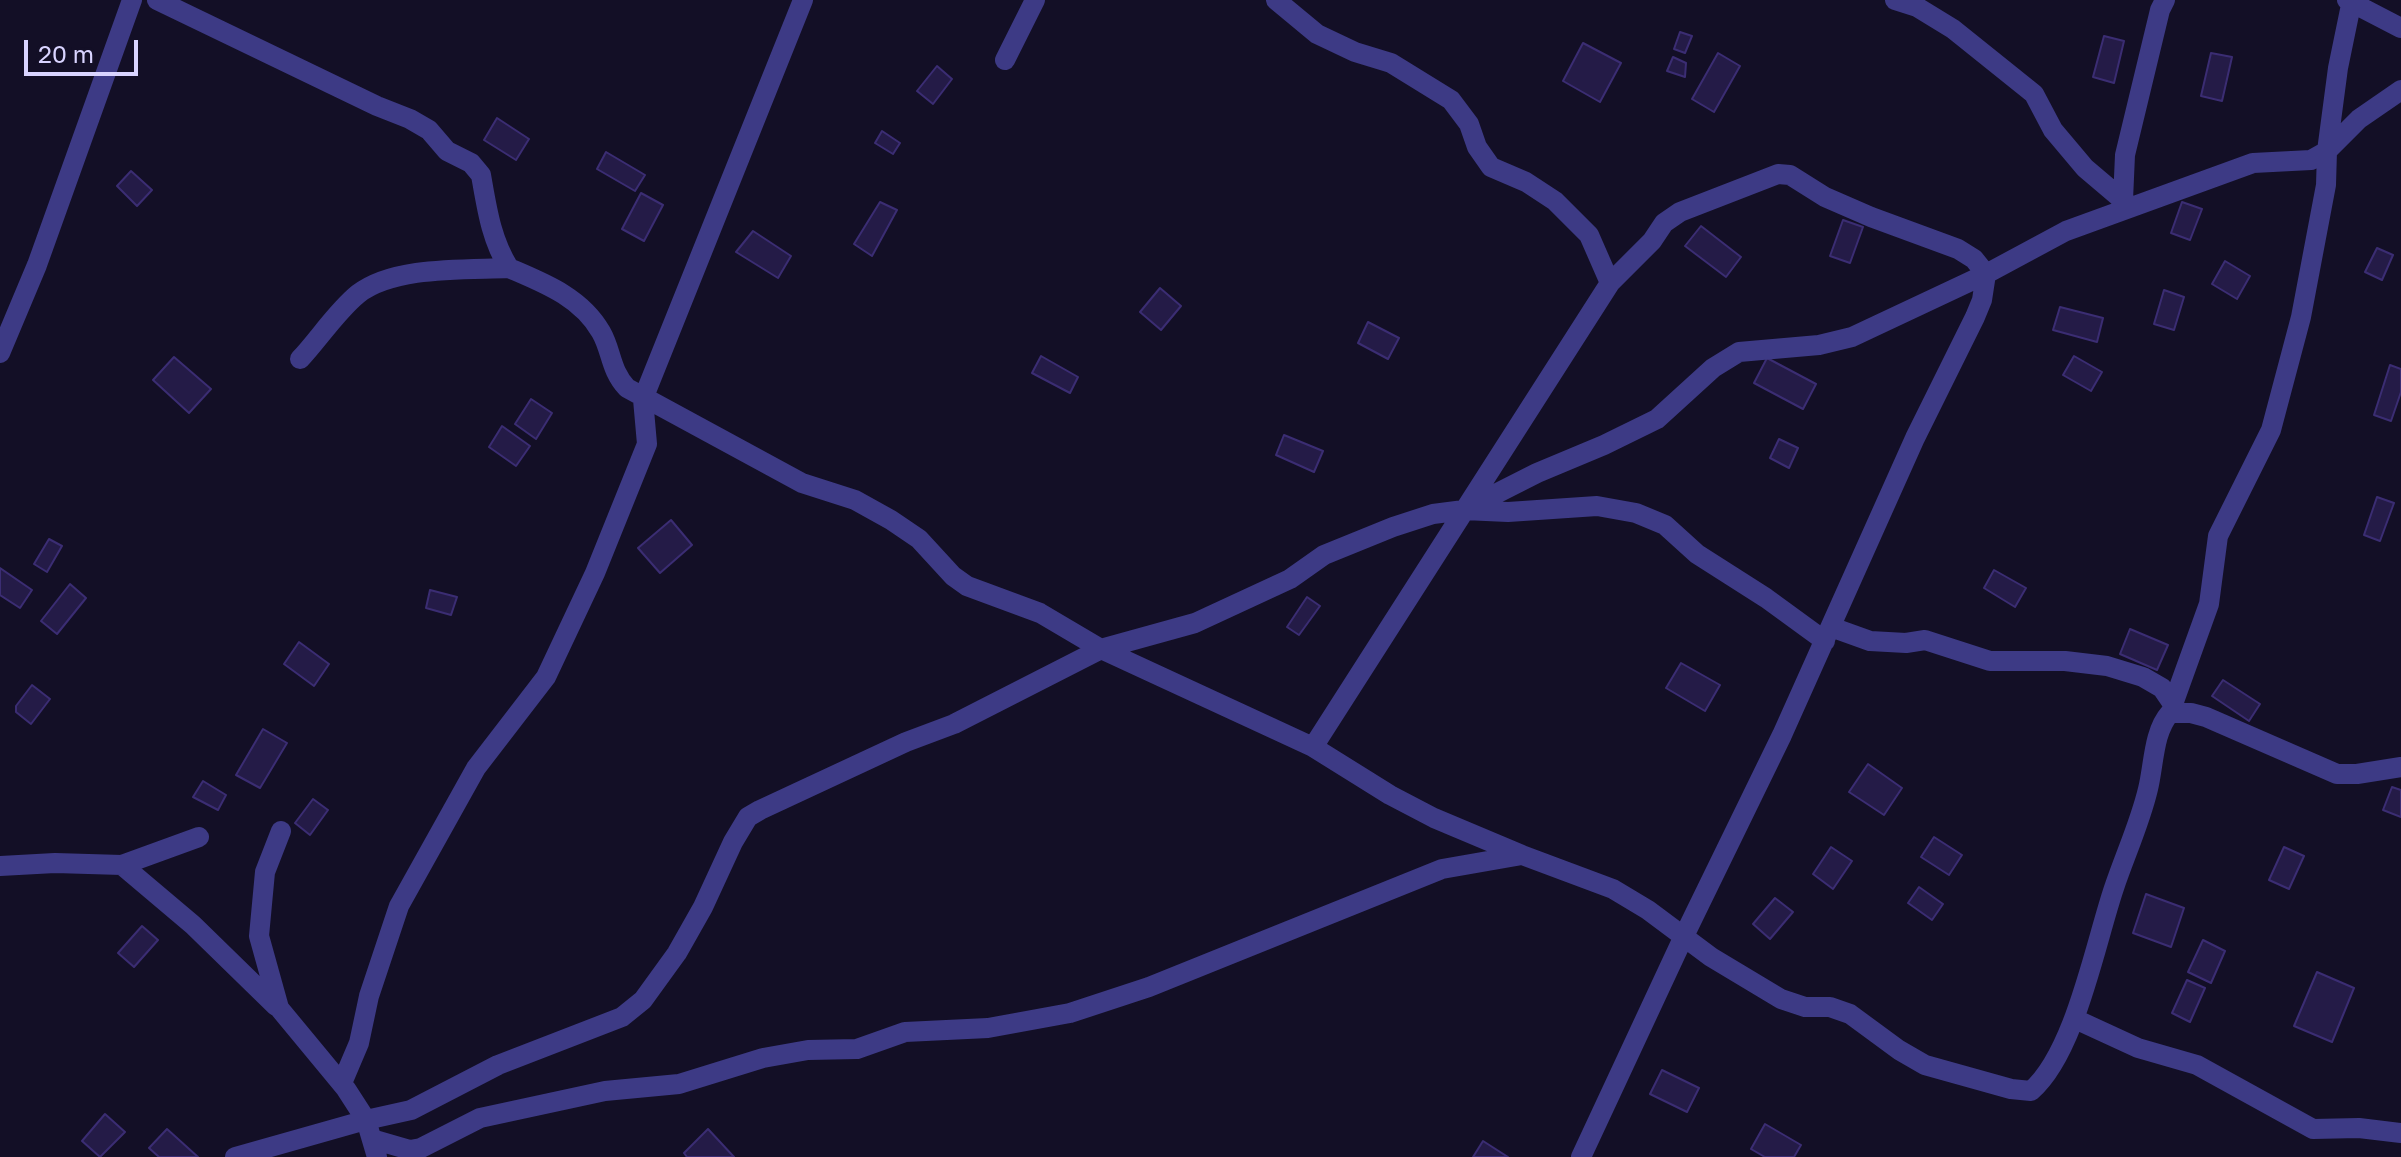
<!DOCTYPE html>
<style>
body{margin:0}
#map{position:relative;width:2401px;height:1157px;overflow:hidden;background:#130f26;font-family:"Golos Text",sans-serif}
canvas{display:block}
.scale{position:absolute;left:24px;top:40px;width:114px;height:36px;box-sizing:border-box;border:4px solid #d9d4ff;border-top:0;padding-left:10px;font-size:24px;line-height:28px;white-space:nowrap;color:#d9d4ff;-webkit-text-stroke:6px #130f26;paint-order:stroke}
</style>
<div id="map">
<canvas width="2401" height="1157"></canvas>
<div class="scale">20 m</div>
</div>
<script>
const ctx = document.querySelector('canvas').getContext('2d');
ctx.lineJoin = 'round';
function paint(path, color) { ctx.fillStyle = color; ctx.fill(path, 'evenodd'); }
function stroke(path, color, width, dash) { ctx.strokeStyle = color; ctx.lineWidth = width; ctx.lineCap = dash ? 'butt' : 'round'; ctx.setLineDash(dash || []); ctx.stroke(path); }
const building = new Path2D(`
 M1680 32 1692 36 1685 53 1674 49Z
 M2104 36 2124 41 2114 83 2093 77Z
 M1583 43 1621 63 1600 102 1563 81Z
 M1718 53 1740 66 1714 112 1692 99Z
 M2211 53 2232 57 2222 101 2201 96Z
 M1673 57 1686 63 1685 77 1667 71Z
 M937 66 952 79 933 104 917 91Z
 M497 118 529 139 516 160 484 140Z
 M882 131 900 143 893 154 875 143Z
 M606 152 645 175 635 191 597 169Z
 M131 171 152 190 137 206 117 186Z
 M641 193 663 205 644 241 622 229Z
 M880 202 897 210 872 256 854 244Z
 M2182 202 2202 209 2190 240 2171 233Z
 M1843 220 1863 227 1850 263 1830 256Z
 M1701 226 1741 257 1726 277 1685 246Z
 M753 231 791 256 778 278 736 252Z
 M2377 248 2393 255 2382 280 2365 272Z
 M2225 261 2250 276 2237 299 2212 284Z
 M1160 288 1181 306 1161 330 1140 312Z
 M2164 290 2184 297 2174 330 2154 324Z
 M2060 307 2103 318 2097 342 2053 330Z
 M1368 322 1399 338 1388 359 1358 343Z
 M1041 356 1078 377 1070 393 1032 373Z
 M2074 356 2102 372 2091 391 2063 375Z
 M174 357 211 389 189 413 153 380Z
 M1767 358 1816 384 1803 409 1754 383Z
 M2390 365 2401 369V392L2391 421 2374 415Z
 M531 399 552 413 536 439 515 424Z
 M502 426 530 446 516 466 489 447Z
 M1284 435 1323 451 1314 472 1276 455Z
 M1779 439 1798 448 1789 468 1770 458Z
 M2377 497 2394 503 2380 541 2364 535Z
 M671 520 692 545 660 573 638 548Z
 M49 539 62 546 47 572 34 564Z
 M0 568 32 590 20 608 0 595Z
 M1994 570 2026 588 2015 607 1984 588Z
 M70 584 86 598 57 634 41 621Z
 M430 590 457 597 451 615 426 608Z
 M1307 597 1320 606 1299 635 1287 627Z
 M2130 629 2168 645 2157 670 2120 654Z
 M299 642 329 664 314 686 284 664Z
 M1681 663 1720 685 1705 711 1666 688Z
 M2223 680 2260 704 2249 721 2212 696Z
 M32 685 50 699 31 724 16 712V706Z
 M263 729 287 743 260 788 236 775Z
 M1868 764 1902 788 1884 815 1849 792Z
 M203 781 226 795 218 810 193 797Z
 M2392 787 2401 790V817L2383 810Z
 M313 799 328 810 310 835 295 823Z
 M1934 837 1962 855 1949 875 1921 857Z
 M1831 847 1852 861 1833 889 1813 874Z
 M2284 847 2304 856 2289 889 2269 880Z
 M1919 887 1943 904 1932 920 1908 903Z
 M2146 894 2184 908 2171 947 2133 933Z
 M1775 898 1793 912 1770 939 1753 924Z
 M142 926 158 940 134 967 118 953Z
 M2203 940 2225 951 2211 983 2188 972Z
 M2317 972 2354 988 2332 1042 2294 1026Z
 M2187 980 2205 988 2190 1022 2172 1013Z
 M1662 1070 1699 1088 1687 1112 1650 1094Z
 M105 1114 125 1132 100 1157 82 1141Z
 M1765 1124 1801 1145 1794 1157H1765L1751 1149Z
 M167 1129 198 1157H159L149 1148Z
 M708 1129 734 1157H687L684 1153Z
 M1483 1141 1508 1157H1473Z`);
paint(building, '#241b47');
stroke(building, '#3b2d73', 2);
stroke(new Path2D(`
 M157 0 377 106 410 119 429 130 447 151 471 163 481 175C487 209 491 239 509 268 464 270 394 266 358 294 337 311 318 340 300 359
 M1276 0 1317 34 1355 52 1391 63 1451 100 1469 124 1477 147 1491 167 1526 182 1555 201 1589 235 1610 283
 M1895 0 1917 7 1953 29 2034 94 2053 130 2085 168 2131 207
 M2347 0 2401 28
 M1005 60 1035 0
 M2123 200 2125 155 2160 10 2165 0
 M509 268C544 283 581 297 601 332 612 351 610 370 627 388L802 483 855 500 891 520 919 539 953 576 967 586 1040 613 1101 649 1313 747 1390 795 1434 818 1522 855 1613 889 1648 910 1711 957 1781 999 1805 1007H1830L1850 1014 1899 1050 1925 1065 2011 1089 2031 1091C2075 1053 2095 944 2114 888 2125 855 2140 823 2148 789 2154 765 2153 732 2170 713H2191L2206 717 2337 774H2357L2401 767
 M0 353 37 265 132 0
 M1464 510 1508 512 1597 506 1636 513 1665 525 1697 554 1766 598 1825 641
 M1831 627 1870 641 1906 643 1925 640 1990 661H2065L2107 666 2143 677 2162 688 2177 710
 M2173 704 2209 604 2218 536 2271 430 2301 317 2326 185 2327 151 2338 68 2352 0
 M1313 747 1610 283 1652 241 1664 223 1680 212 1778 174 1790 175 1825 197 1871 217 1958 249 1974 259 1986 274 1982 300 1975 317 1915 438 1782 735 1684 936 1581 1157
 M281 831 265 872 259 936 279 1008 346 1089 366 1120 377 1157
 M122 865 193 925 276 1006
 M0 866 55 863 122 865 199 837
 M2075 1019 2138 1048 2197 1065 2313 1129 2359 1128 2401 1133
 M342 1083 359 1043 369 996 399 906 476 768 546 677 595 573 647 444 643 399 803 0
 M372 1139 410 1150 421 1148 480 1118 605 1091 679 1084 763 1058 808 1050 857 1049 905 1032 988 1028 1070 1013 1149 987 1442 869 1522 855
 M235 1157 366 1120 411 1110 498 1065 622 1017 643 1000 677 953 703 907 733 842 748 817 760 810 906 742 954 724 1101 649 1195 623 1290 579 1324 555 1393 527 1433 514 1464 510 1537 473 1604 445 1657 419 1713 368 1739 352 1819 345 1852 337 1986 274 2066 231 2253 163 2311 160 2327 151 2359 119 2401 90`), '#3d3a85', 20);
</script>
